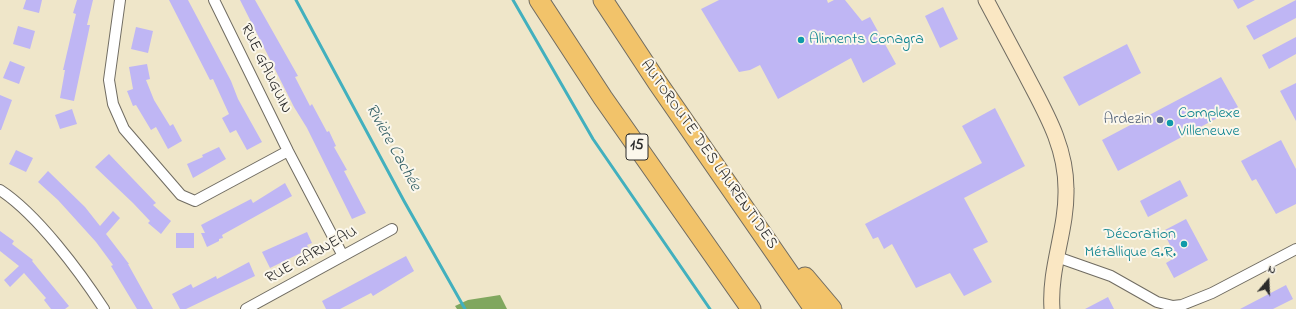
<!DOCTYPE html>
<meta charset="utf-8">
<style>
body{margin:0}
#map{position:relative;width:1296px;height:309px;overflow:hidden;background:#efe6c9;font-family:"Indie Flower",sans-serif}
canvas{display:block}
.north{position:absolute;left:1248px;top:261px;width:40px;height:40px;-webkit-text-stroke:3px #fbf7ec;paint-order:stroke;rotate:19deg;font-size:11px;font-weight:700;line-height:16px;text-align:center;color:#2b2b2b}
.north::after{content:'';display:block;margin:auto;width:14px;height:18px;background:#2b2b2b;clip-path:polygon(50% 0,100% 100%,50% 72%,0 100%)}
</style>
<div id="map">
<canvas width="1296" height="309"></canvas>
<div class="north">N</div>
</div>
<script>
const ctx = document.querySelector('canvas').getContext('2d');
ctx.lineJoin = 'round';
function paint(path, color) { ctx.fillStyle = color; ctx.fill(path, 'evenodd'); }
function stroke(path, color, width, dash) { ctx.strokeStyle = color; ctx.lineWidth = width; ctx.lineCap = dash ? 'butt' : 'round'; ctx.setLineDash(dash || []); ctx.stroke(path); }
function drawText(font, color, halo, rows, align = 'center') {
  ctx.font = font + ' "Indie Flower",sans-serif'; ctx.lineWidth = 4; ctx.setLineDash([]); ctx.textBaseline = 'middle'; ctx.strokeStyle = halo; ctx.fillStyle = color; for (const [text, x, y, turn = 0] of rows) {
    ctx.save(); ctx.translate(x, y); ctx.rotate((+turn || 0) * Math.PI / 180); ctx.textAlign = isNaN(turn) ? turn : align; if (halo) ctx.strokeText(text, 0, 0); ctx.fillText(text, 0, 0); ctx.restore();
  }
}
paint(new Path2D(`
 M500 295 507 309H457L455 306 468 300Z`), '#80a75e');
stroke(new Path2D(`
 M296 0 404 201 465 309
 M513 0 593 139 710 309`), '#42b0be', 3);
paint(new Path2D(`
 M26 0H42L39 13 23 9Z
 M77 0H93L87 25H90L74 101 60 98 65 70H63L76 14 73 13Z
 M169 0H188L231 81 238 99 262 142 247 150 236 130 230 133 222 118 229 114 213 79 210 80Z
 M240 0H255L298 76 295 77 310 106 312 104 327 132 329 131 336 146 334 147 347 170 344 171 366 213 352 219 307 128 294 107Z
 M719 0H827L828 3 834 0H845L862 21 870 17 896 64 863 83 851 58 778 99 760 65 750 70 739 72 701 9Z
 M1233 0H1255L1238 9Z
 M1296 0V18L1254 40 1246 26Z
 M943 7 958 39 940 48 925 16Z
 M18 26 35 31 30 49 13 44Z
 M136 27 153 31 148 53 131 49Z
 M1296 37V54L1269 69 1262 55Z
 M1127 44 1141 73 1079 106 1063 77Z
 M10 61 25 67 19 84 3 78Z
 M147 64 150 79 146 80 154 100 170 126 173 124 182 141 168 149 156 127 151 130 136 105 133 106 127 91 133 89 129 67Z
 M1221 77 1238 107 1118 171 1102 140Z
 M1296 83V121L1280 91Z
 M0 95 12 100 1 130H0Z
 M995 108 1025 166 964 198 988 242 973 249 992 282 964 296 950 273 916 288 892 244 884 249 878 237 873 239 865 224 982 163 962 126Z
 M72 109 77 124 60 129 55 115Z
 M1281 140 1296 169V204L1276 214 1256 179 1252 181 1241 161Z
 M219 147 226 159 193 178 187 164 203 157 202 155Z
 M16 150 33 158 26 172 9 164Z
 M109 154 156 203 153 205 171 221 161 234 148 223 150 221 133 203 95 167Z
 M48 171 85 207 100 226 113 211 120 218 106 234 129 264H128L153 309H137L111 266 113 265 96 242 58 200 38 182Z
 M1180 180 1188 196 1148 217 1140 201Z
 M285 183 292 196 222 235 223 238 219 239V241L207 247 201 233H205L201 225 251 199 253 203Z
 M1186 219 1208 260 1174 278 1166 263 1176 257 1163 231Z
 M0 231 14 241 12 244 33 260 32 261 69 306 65 309H51L44 300 46 298 24 273 10 287 4 280 19 266 0 251Z
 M307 232 312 243 307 245 309 249 270 268 262 252Z
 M176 233H194V248H176Z
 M406 256 414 271 373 296 371 293 340 309H326L322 301Z
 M249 262 255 276 186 309H180L172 294 191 284 193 288 216 276 217 279Z
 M1286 285 1293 299 1273 309H1240Z
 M1108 297 1114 309H1085Z`), '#bfb6f4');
const street = new Path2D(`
 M120 0 109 80 113 104 124 129 181 195 195 201 288 151
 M214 0 288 151 343 256
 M0 190C37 214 80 272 104 309
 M1057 257 1111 276 1157 302 1173 306 1182 305 1212 293 1296 249
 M246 309 392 229`);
const secondary = new Path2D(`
 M986 0C999 24 1012 49 1025 73 1044 110 1066 145 1066 189 1067 230 1049 268 1052 309`);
const highway = new Path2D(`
 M539 0 603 98 751 309
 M603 0 657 82 814 309
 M805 277 832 309`);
stroke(street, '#706c62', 12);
stroke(secondary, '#706c62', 17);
stroke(highway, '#706c62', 21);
stroke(street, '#fff', 10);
stroke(secondary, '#fae7c3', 15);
stroke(highway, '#f2c36a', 19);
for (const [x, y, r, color] of [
 [801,40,4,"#0f9aa8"],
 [1160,120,4,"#5c6f8a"],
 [1170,123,4,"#0f9aa8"],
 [1184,244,4,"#0f9aa8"]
]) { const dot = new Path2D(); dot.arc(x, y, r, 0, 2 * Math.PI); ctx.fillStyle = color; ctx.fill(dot); stroke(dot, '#fbf7ec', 1.5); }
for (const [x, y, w] of [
 [637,147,22]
]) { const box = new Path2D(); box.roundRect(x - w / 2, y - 13, w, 26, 3); ctx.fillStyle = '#fbf7ec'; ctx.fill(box); stroke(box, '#2b2b2b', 1); }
drawText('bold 15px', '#2b2b2b', null, [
 ["15",637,147]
]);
drawText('16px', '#0d838f', '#fbf7ec', [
 ["Aliments Conagra",809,40],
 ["Complexe",1178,114],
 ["Villeneuve",1178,132],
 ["Décoration",1176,235,"right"],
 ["Métallique G.R.",1176,253,"right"]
], 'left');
drawText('16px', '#2b2b2b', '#fbf7ec', [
 ["RUE GAUGUIN",265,69,64],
 ["AUTOROUTE DES LAURENTIDES",708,155,55],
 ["RUE GARNEAU",312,256,-29]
]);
drawText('16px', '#4e5e75', '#fbf7ec', [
 ["Ardezin",1152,120]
], 'right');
drawText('italic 17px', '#346066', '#fbf7ec', [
 ["Rivière Cachée",392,148,61]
]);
</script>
